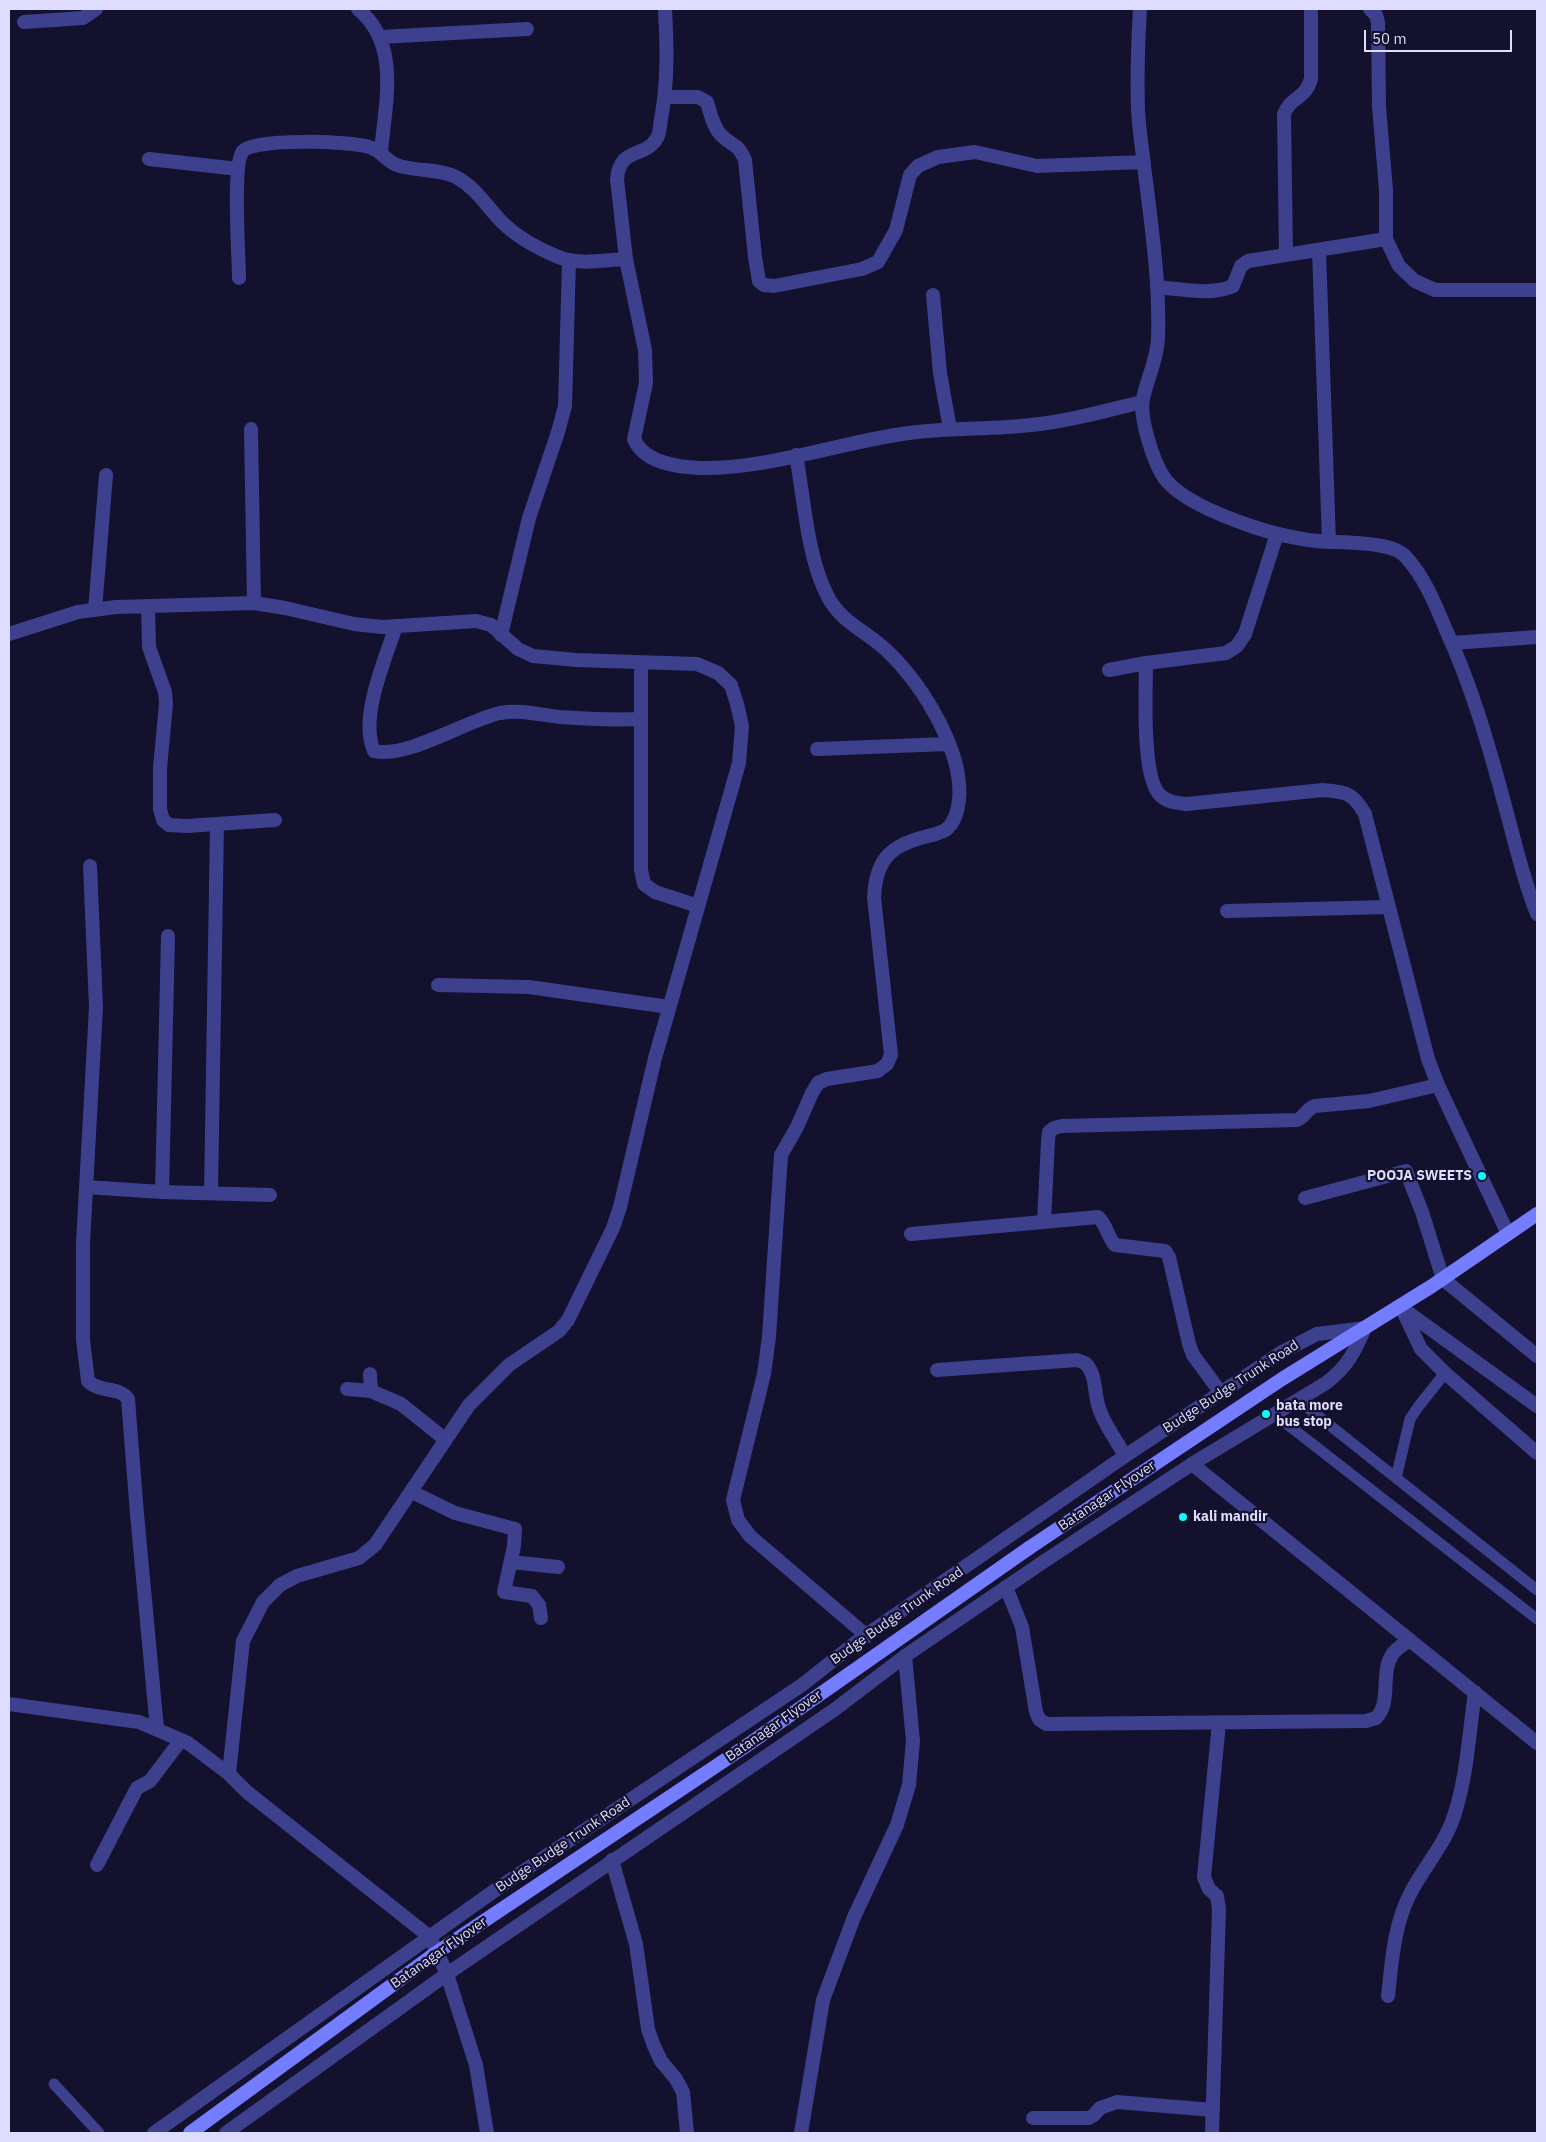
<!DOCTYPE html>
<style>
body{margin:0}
#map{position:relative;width:1546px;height:2142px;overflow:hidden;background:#13112d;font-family:"IBM Plex Sans",sans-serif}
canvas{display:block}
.frame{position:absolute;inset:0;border:10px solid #deddff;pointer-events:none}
.scale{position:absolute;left:1364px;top:30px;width:148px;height:22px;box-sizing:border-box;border:2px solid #deddff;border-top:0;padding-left:6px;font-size:15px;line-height:18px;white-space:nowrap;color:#deddff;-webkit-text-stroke:4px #13112d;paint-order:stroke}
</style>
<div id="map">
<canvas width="1546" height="2142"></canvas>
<div class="frame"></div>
<div class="scale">50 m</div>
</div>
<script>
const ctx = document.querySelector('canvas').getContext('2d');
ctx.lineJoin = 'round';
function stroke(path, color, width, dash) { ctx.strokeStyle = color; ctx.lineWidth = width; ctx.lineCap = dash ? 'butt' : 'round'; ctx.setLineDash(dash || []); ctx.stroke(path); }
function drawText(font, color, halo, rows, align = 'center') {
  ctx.font = font + ' "IBM Plex Sans",sans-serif'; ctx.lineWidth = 4.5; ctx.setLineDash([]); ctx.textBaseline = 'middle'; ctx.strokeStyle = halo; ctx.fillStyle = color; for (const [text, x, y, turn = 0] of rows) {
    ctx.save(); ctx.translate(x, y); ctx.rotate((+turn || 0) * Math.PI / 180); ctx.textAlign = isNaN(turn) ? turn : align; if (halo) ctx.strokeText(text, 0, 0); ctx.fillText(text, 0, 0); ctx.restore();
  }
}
stroke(new Path2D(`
 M1298 1400 1537 1590
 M1274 1414 1537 1619
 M1396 1478 1410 1419 1418 1407 1445 1373
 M54 2084 99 2133`), '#3c408d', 11);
stroke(new Path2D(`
 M358 9C401 44 385 104 381 152
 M665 9C667 46 668 82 661 119 660 125 660 133 657 138 645 159 620 146 617 179L626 259 645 350 646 383 634 439C644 463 677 467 700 468 768 469 835 444 902 434 944 427 988 430 1031 425 1069 421 1105 411 1142 402
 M1140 9C1138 42 1137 77 1138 110 1139 129 1142 147 1144 166 1151 223 1160 281 1158 339 1157 360 1147 379 1143 399 1139 418 1154 464 1165 479 1183 502 1227 518 1254 527 1271 533 1290 537 1308 540 1332 544 1391 539 1406 557 1425 578 1435 604 1446 630 1472 687 1489 746 1505 806 1515 842 1523 879 1537 914
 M1370 9 1376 15 1378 22 1379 107 1386 190V239L1399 266 1415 281 1435 290H1537
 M24 22 83 18 96 9
 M380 37 527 29
 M666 97H698L707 102C710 112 713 127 721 135 733 147 737 142 745 160L755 257 759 281 764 285 774 286 862 269 878 262 896 230 910 175 918 166 938 157 975 152 1037 166 1144 162
 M149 159 238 169
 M1319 250 1329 542
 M1286 255 1284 114C1291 96 1305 100 1311 79V9
 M239 278C239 257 232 163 243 151 254 138 351 141 369 147 381 150 386 161 397 165 416 172 438 168 456 177 477 188 488 209 505 225 519 238 537 248 556 256 579 266 602 260 626 259
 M1157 287C1182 289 1210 296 1233 286L1241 266 1248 261 1386 239
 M933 295 940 373 950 429
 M251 429 254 603
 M796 455C804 498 807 556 827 595 838 618 859 628 878 643 917 674 964 749 959 800 958 809 955 821 948 828 943 833 932 835 924 837 889 846 876 861 874 897L891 1055 887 1064 878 1071 827 1079 818 1083 812 1093 797 1127 781 1155 769 1337 764 1374 733 1500 738 1520 750 1536 867 1636
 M148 606 149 647 165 692 166 704 160 768V809L163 820 169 825 187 826 275 820
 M95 610 106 475
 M396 626C385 660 359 718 374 751 406 759 465 721 500 713 521 709 540 715 560 717 587 719 614 720 640 719
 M9 634 78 612 116 607 254 603 285 608 354 624 382 627 476 621 491 625 518 649 533 656 576 660 697 664 718 673 731 685 737 704 742 726 739 763 655 1058 620 1207 613 1228 568 1320 559 1331 509 1365 469 1405 375 1545 359 1558 297 1576 280 1585 263 1602 243 1641 229 1774
 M501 635 529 518 558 432 565 406 569 261
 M1452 643 1537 637
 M641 663V870L644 884 655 892 698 906
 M1146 663C1146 690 1141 780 1161 796 1169 803 1178 803 1187 804L1323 790C1347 792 1353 793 1365 814L1428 1059 1438 1085 1508 1234
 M1109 670 1146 663 1226 653 1237 646 1245 634 1277 534
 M817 749 948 744
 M90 866 96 1007 83 1243V1340L88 1381C99 1393 119 1386 128 1399L137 1514 157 1729
 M1227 911 1389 907
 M438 985 529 987 669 1007
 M86 1187 162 1192 270 1195
 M162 1192 168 936
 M211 1193 217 824
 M1305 1198 1406 1171 1422 1212 1443 1279 1537 1356
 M1044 1221 1048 1141 1049 1132 1054 1128 1062 1126 1297 1120C1305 1117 1306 1109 1315 1106L1369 1101 1438 1085
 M911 1234 1098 1217C1107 1225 1107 1236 1115 1245L1165 1251 1169 1257 1189 1344 1193 1355 1221 1393
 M937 1370 1077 1360 1085 1363C1095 1372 1094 1386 1097 1400 1100 1419 1116 1439 1125 1456
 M370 1374 371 1391
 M347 1389 371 1391 401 1404 446 1440
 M1192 1464 1537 1743
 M412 1492 455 1513 515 1529 514 1546 504 1592 532 1596 539 1605 541 1618
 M511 1562 558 1567
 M1006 1587 1022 1627 1036 1712 1039 1719 1046 1724 1366 1721 1376 1718C1392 1702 1380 1673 1392 1655 1396 1648 1404 1644 1410 1640
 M9 1704 139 1722 188 1743 229 1774 247 1792 430 1937 447 1974 476 2065 487 2133
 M612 1860 636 1944 648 2029 654 2046 661 2061 676 2079 683 2092 687 2133
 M97 1865 137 1788 150 1781 181 1740
 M1388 1996C1392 1960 1394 1924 1411 1892 1424 1867 1445 1844 1454 1816 1467 1777 1469 1733 1475 1692
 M1033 2118H1089L1094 2115 1100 2108 1117 2102 1213 2110
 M801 2133 823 2000 854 1917 897 1825 909 1785 913 1741 905 1656
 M1212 2133 1219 1909 1217 1896 1209 1889 1204 1877 1219 1723`), '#3c408d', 14);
stroke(new Path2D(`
 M1401 1307 1421 1349 1445 1373 1537 1453
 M1403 1309 1537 1406
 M154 2133 501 1886 802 1685 859 1640 1125 1456 1282 1352 1317 1334 1365 1328C1354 1353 1348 1366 1326 1383L1192 1464 1046 1560 905 1656 834 1710 447 1974 226 2133`), '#3c408d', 14);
stroke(new Path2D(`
 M1029 1548 1282 1379 1432 1286 1537 1214`), '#747dff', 14);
stroke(new Path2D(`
 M190 2133 436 1953 746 1746 1029 1548`), '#747dff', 14);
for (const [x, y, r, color] of [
 [1482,1176,5,"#09fcff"],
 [1266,1414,5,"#09fcff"],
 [1183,1517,5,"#09fcff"]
]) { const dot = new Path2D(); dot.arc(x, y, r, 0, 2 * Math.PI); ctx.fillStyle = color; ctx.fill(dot); stroke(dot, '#13112d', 2); }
drawText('bold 14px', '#deddff', '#13112d', [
 ["POOJA SWEETS",1472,1176,"right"],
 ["bata more",1276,1406],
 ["bus stop",1276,1422],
 ["kali mandir",1193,1517]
], 'left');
drawText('14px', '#deddff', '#13112d', [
 ["Budge Budge Trunk Road",1231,1387,-33],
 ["Batanagar Flyover",1107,1496,-34],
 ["Budge Budge Trunk Road",897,1616,-35],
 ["Batanagar Flyover",774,1726,-35],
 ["Budge Budge Trunk Road",563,1845,-34],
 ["Batanagar Flyover",439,1953,-35]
]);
</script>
